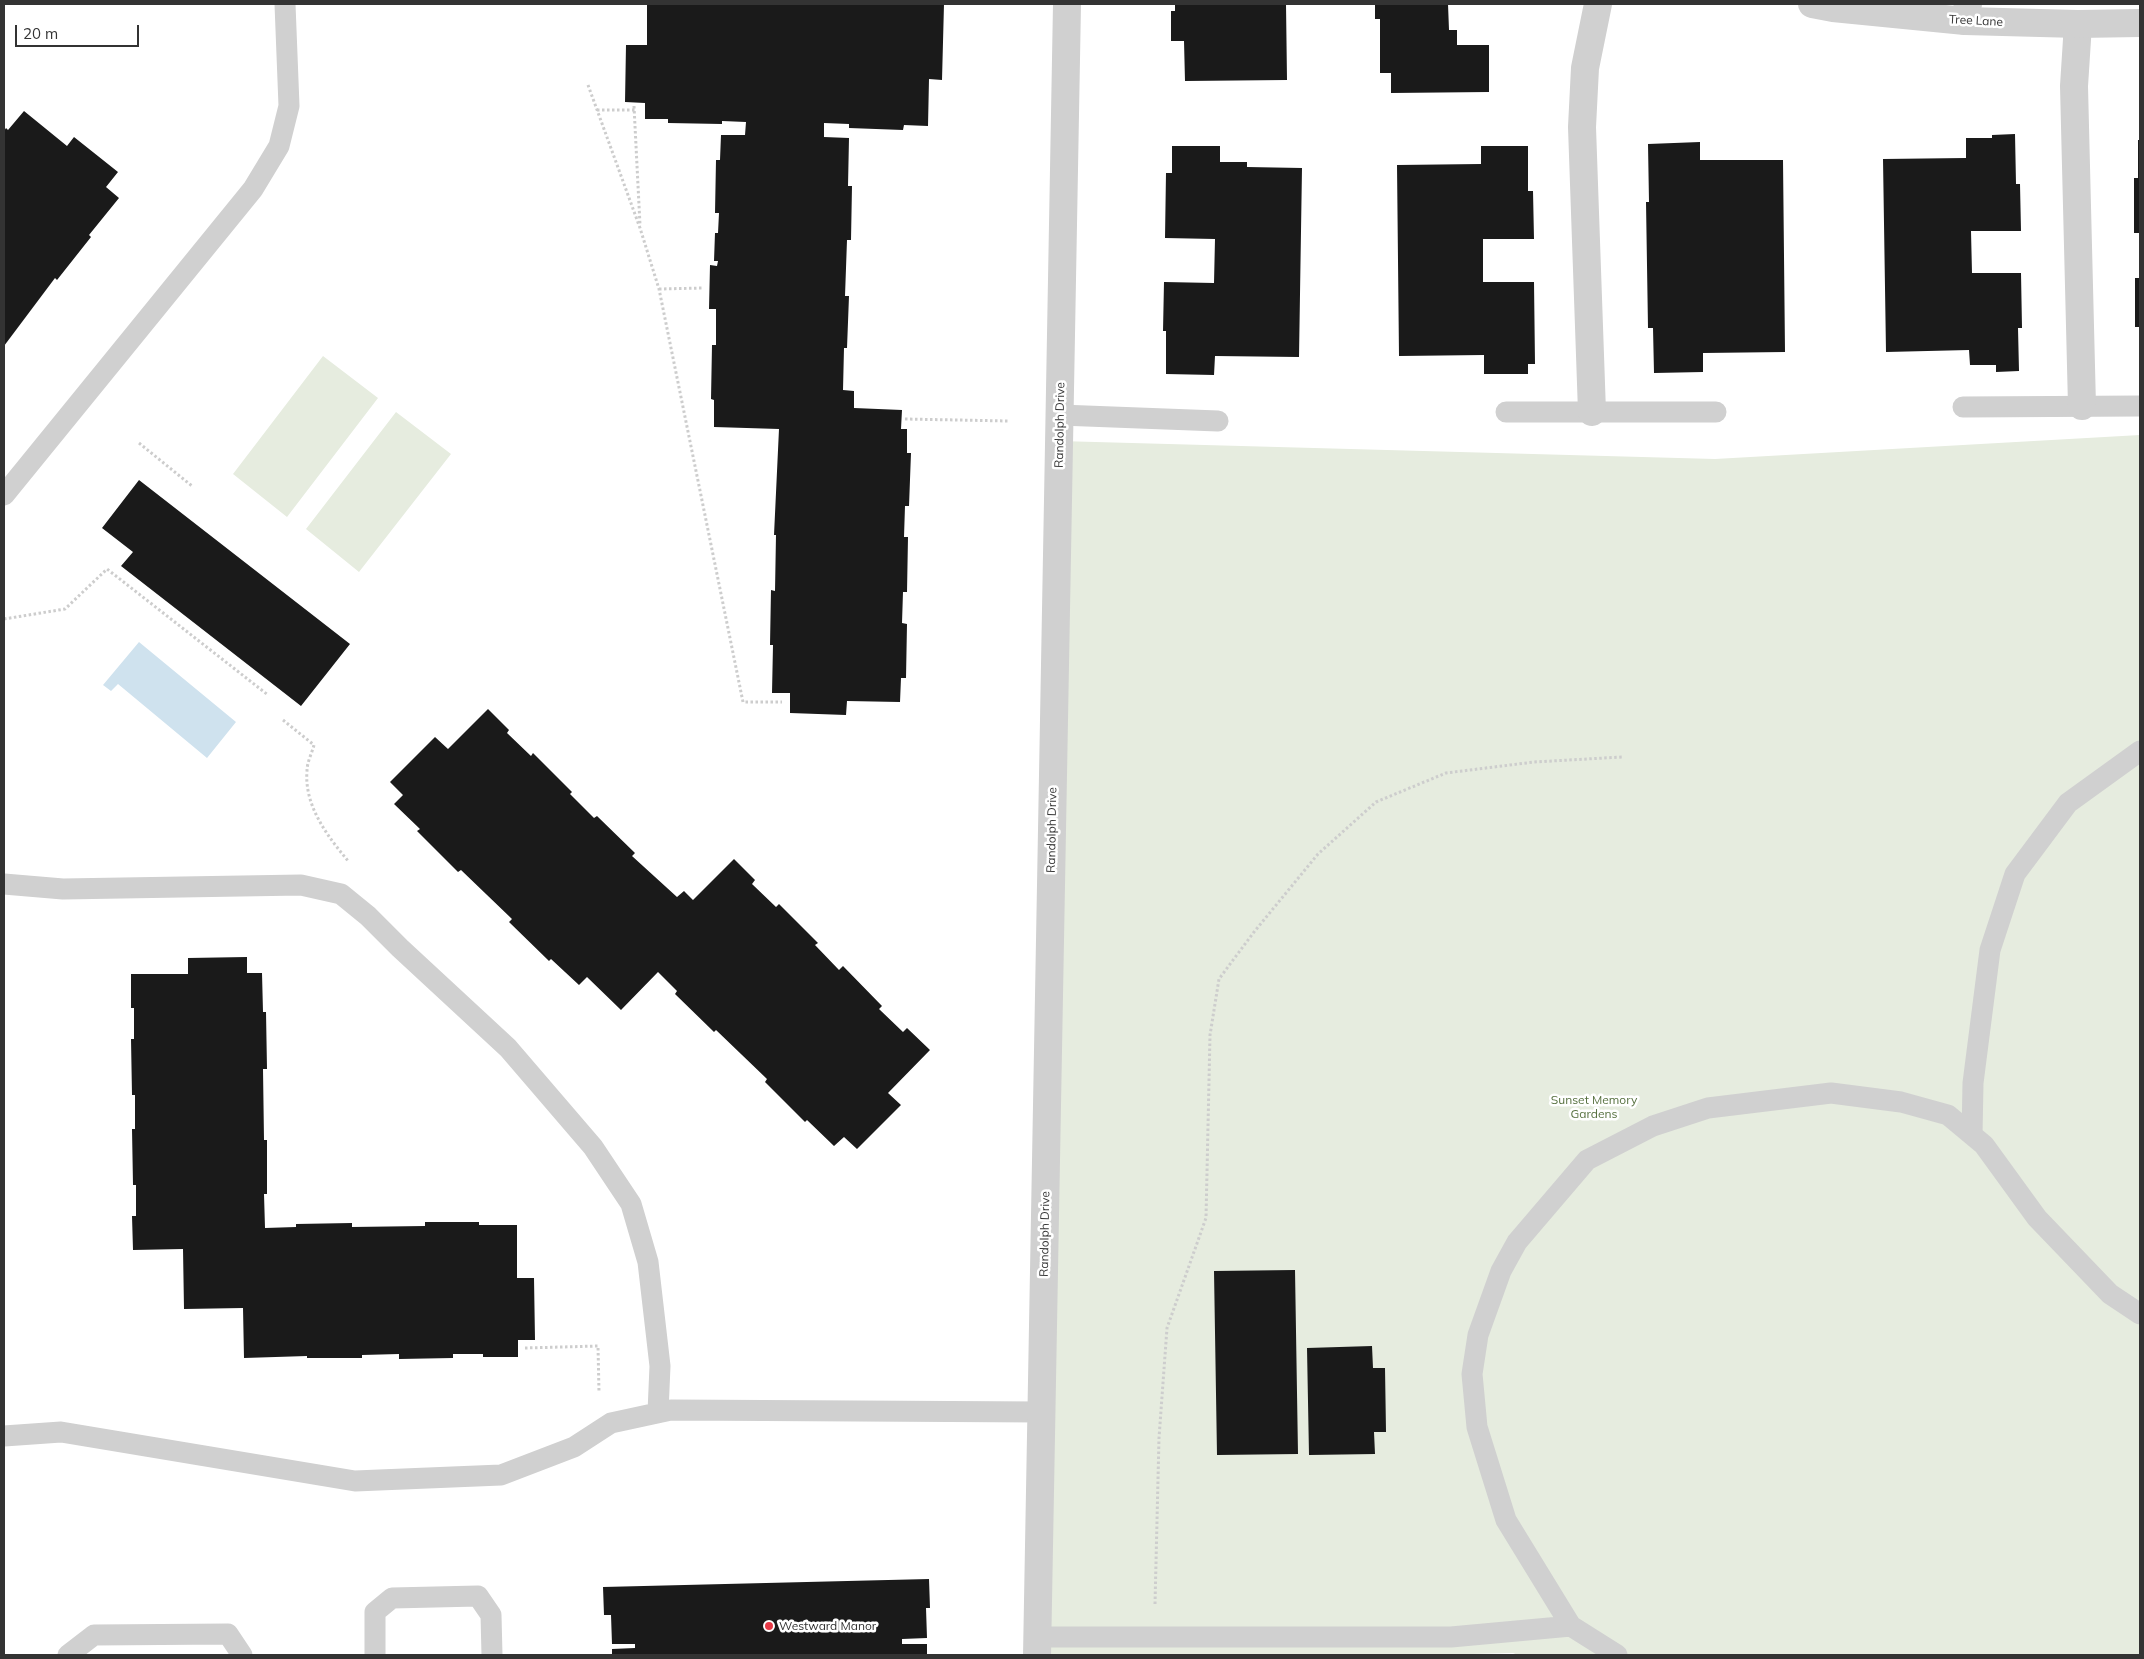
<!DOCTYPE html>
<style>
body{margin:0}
#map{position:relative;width:2144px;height:1659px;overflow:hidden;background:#fff;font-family:Mulish,sans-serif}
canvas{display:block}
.frame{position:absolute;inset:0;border:5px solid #333;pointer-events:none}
.scale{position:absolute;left:15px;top:25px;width:124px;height:22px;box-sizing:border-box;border:2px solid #333;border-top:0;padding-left:6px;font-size:15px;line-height:18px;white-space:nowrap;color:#333;-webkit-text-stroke:4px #fff;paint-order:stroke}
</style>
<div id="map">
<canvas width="2144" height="1659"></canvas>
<div class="frame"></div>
<div class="scale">20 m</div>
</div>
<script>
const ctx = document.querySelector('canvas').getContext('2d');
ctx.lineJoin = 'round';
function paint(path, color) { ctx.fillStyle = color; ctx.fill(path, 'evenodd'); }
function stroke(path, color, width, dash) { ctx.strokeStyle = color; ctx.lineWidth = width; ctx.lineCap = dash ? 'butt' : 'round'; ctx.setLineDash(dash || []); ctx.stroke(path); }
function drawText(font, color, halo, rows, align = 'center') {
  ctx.font = font + ' Mulish,sans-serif'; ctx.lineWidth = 5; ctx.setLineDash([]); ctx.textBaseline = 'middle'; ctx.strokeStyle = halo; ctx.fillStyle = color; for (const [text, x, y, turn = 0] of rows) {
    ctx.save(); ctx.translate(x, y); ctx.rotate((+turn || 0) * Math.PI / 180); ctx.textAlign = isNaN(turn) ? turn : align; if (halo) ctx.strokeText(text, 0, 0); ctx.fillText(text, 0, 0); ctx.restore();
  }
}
paint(new Path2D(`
 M323 356 378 398 287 517 233 474Z
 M396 412 451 454 359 572 306 529Z
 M2140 435V1655H1518L1513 1653 1432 1655H1037L1059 441 1715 459Z`), '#e6ecdf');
paint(new Path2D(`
 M139 642 236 722 207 758 118 684 111 691 103 685Z`), '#cfe2ee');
paint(new Path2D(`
 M647 4H944L942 80 929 79 928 126 904 125 903 130 849 128V124L824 123V137L849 138 848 186H852L851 240H847L845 296H849L847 348H844L843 390 854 391V408L902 410 901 429H907V453H911L909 506H905L904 537H908L907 592H903L902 623 907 624 906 678H901L900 702 847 701 846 715 790 713V693H772L773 645H770L771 590 775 591 776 535H774L779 429 714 427V400L711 399 712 345H716V309H709L710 265 717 266 718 261H714L715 233H718L719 213H715L716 160H720L721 135H745L746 122 722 121V124L668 123V119H645V103L625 102 626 45H647Z
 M1175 4H1286L1287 80 1185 81 1184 41H1171V11H1175Z
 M1375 4H1448L1449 30H1457V45H1489V92L1391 93V73H1380V19H1375Z
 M24 111 67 146 74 137 118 172 106 187 119 198 89 235 91 237 57 280 55 278 4 346V131L6 128 8 130Z
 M2015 134 2016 184H2020L2021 231H1971L1972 273H2021L2022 328H2018L2019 371 1996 372V365H1970L1969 350 1886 352 1883 159 1966 158V138H1992V135Z
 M2138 140H2140V233H2134V178H2138Z
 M1700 142V160H1783L1785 352 1703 353V372L1654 373 1653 328H1648L1646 202H1649L1648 144Z
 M1172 146H1220V162H1247V167L1302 168 1299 357 1215 356 1214 375 1166 374V331H1163L1164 282 1214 283 1215 239 1165 238 1166 173H1172Z
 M1481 146H1528V191H1533L1534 239H1483V282H1534L1535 364H1528V374H1484V355L1399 356 1397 165 1481 164Z
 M2135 278H2140V327H2135Z
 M139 480 350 644 301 706 121 566 133 552 102 528Z
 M488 709 509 730 507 733 531 756 533 753 572 792 570 794 594 818 597 816 635 853 632 856 677 897 684 891 693 900 734 859 755 880 752 884 776 907 779 904 818 943 815 945 839 970 843 966 882 1006 879 1009 903 1032 907 1028 930 1050 888 1093 901 1105 857 1149 844 1137 834 1146 807 1120 805 1122 765 1082 767 1079 716 1030 714 1032 675 994 677 991 658 972 621 1010 587 977 579 985 551 959 549 961 509 922 512 919 461 870 458 872 417 831 420 829 394 804 403 795 390 782 435 737 448 749Z
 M247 957V973H262L263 1012H266L267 1069H263L264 1140H267V1194H264L265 1228 296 1227V1224L352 1223V1227L425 1226V1222H479V1225H517V1278H534L535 1340H518V1357H483V1354H453V1358L399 1359V1354L362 1355V1358H307V1356L244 1358 243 1308 184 1309 183 1249 133 1250 132 1216H136V1185H133L132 1129H135V1095H132L131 1039H134V1008H131V974H188V958Z
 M1295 1270 1298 1454 1217 1455 1214 1271Z
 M1372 1346 1373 1368H1385L1386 1432H1374L1375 1454 1309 1455 1307 1348Z
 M929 1579 930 1608H926L927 1638 902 1639V1644H927V1655H612V1649L635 1648V1644H612L611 1615H604L603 1587Z`), '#1a1a1a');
stroke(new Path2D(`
 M588 85 640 228 659 289 743 702H782
 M634 106 640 225
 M597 110H635
 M659 289 703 288
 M905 419 1008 421
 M139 443 192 486
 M4 619 65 609 107 569 268 695
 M283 720 314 745C312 753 307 762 307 771 304 806 328 837 349 862
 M525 1348 598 1346 599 1392
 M1155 1604 1159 1438 1167 1328 1206 1218 1210 1035 1219 979 1254 932 1318 854 1376 802 1446 773 1534 762 1622 757`), '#cdcdcd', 3, [2.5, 2.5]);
stroke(new Path2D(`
 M1963 407 2140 406
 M1506 412H1716
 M1060 415 1218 421
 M4 495 253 189 279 146 289 106 285 4
 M4 884 63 889 301 885 341 894 368 916 400 948 508 1048 593 1147 631 1204 648 1262 660 1366 658 1412
 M1972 1135 1973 1083 1990 950 2015 874 2068 803 2140 751
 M4 1436 61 1432 355 1481 501 1475 574 1447 611 1423 671 1410 1042 1412
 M1037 1637H1451L1571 1626
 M68 1655 94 1635 228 1634 242 1655
 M375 1655V1612L392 1598 478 1596 491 1615 492 1655
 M1617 1655 1571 1626 1506 1520 1477 1427 1472 1374 1478 1335 1501 1271 1517 1242 1587 1160 1653 1126 1708 1108 1831 1093 1901 1102 1948 1115 1984 1145 2037 1218 2110 1294 2140 1314`), '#d0d0d0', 21);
stroke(new Path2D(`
 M1965 21 1968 4
 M2078 24 2074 86 2082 406
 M1592 412 1582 127 1585 68 1598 4
 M1037 1655 1067 4`), '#d0d0d0', 28);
stroke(new Path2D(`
 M1812 4 1833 8 1965 21 2078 24 2140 23`), '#d0d0d0', 28);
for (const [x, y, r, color] of [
 [769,1626,5,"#e63946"]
]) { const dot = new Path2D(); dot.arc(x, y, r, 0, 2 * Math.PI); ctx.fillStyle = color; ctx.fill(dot); stroke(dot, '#fff', 2); }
drawText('12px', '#333', '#fff', [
 ["Tree Lane",1976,21,3],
 ["Randolph Drive",1060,425,-89],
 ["Randolph Drive",1052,830,-89],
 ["Randolph Drive",1045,1234,-89]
]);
drawText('12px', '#56703f', '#fff', [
 ["Sunset Memory",1594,1100],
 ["Gardens",1594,1114]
]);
drawText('12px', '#333', '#fff', [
 ["Westward Manor",779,1626]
], 'left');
</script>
